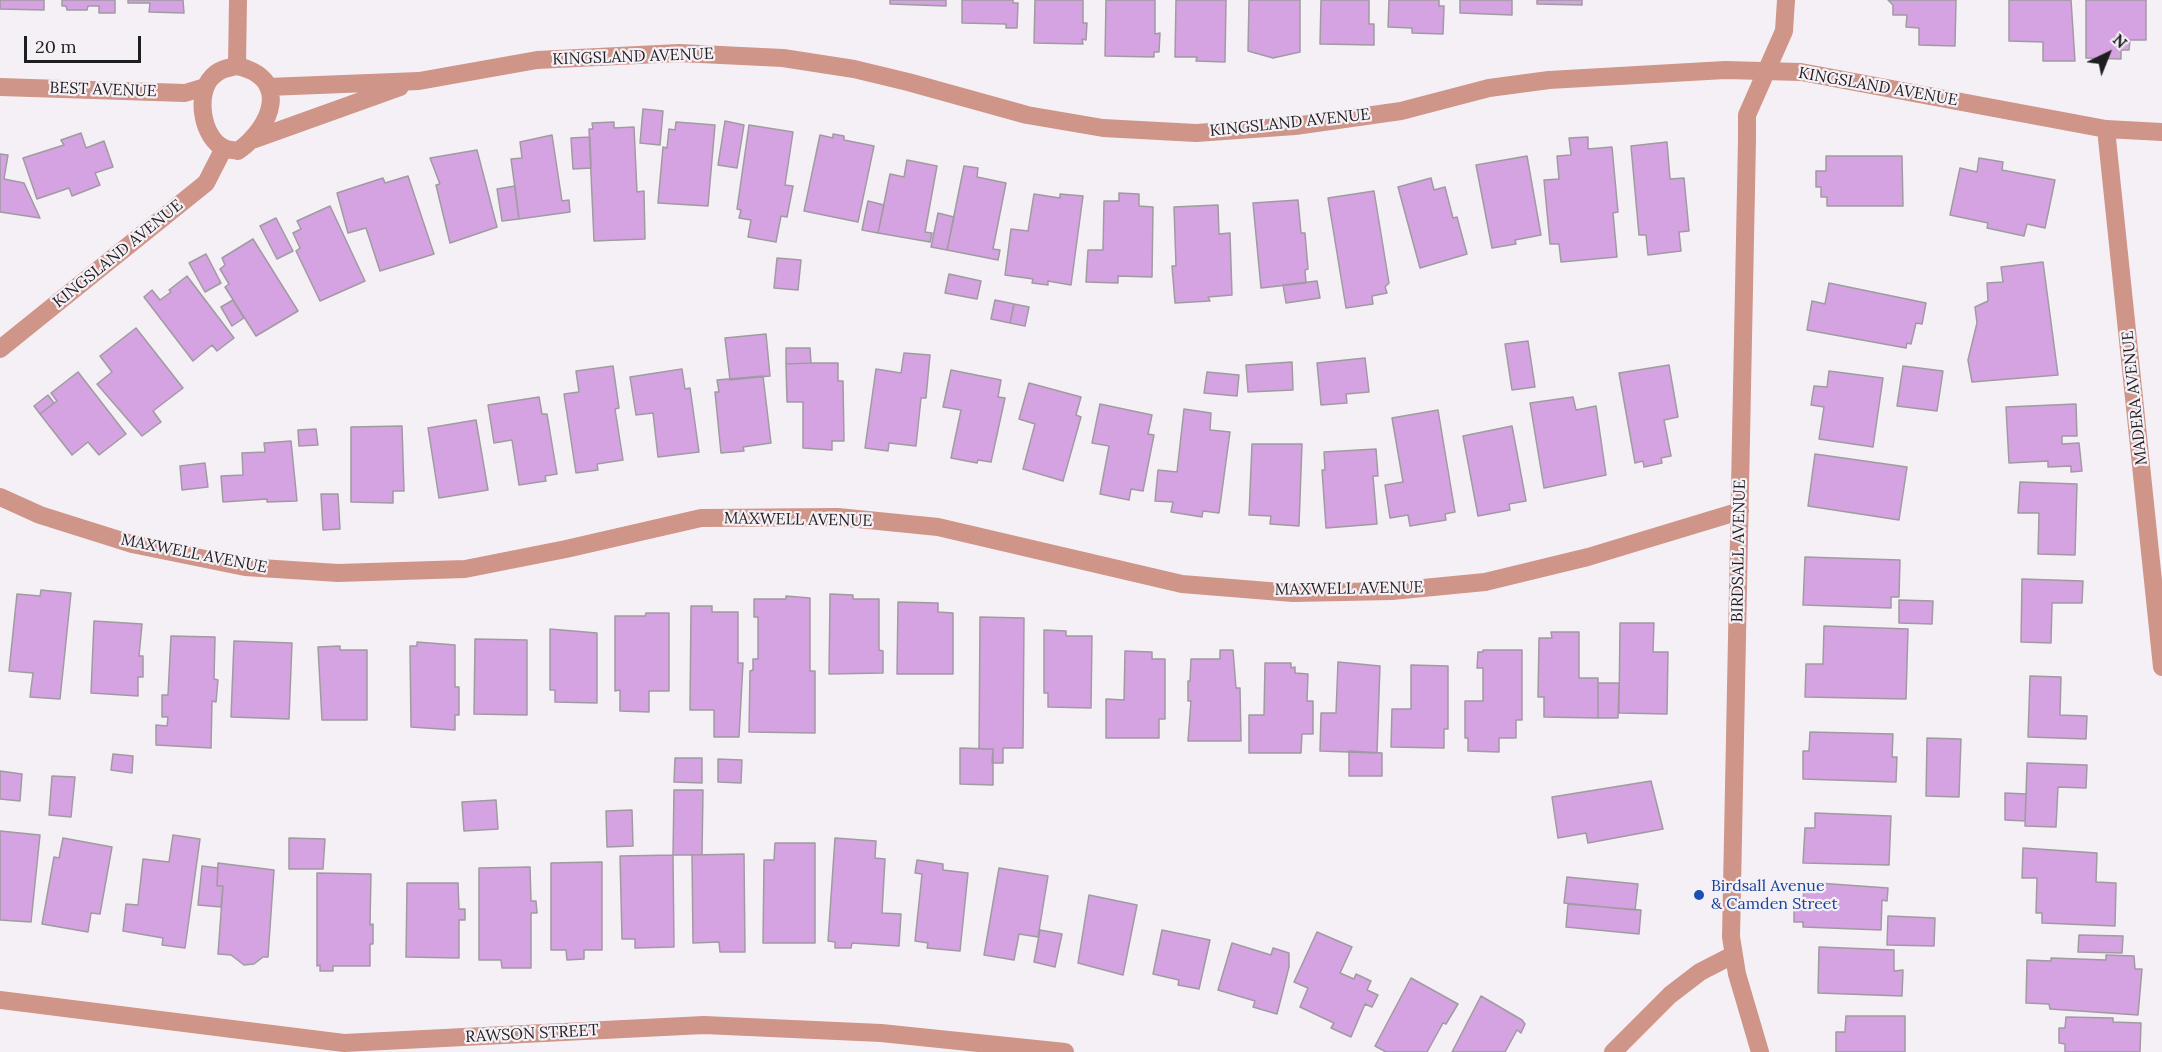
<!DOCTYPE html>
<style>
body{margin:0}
#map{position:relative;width:2162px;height:1052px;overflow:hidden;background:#f5f0f6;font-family:Lora,serif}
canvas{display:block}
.north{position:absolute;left:2078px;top:24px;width:60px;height:60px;-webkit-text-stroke:4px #f5f0f6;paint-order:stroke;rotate:43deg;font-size:16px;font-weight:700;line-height:24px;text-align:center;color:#1e1d1f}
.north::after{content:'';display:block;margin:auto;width:21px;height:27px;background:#1e1d1f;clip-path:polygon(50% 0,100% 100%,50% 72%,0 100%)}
.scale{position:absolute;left:24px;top:36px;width:117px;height:27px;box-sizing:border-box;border:3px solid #1e1d1f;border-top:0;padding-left:8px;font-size:18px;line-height:21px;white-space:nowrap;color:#1e1d1f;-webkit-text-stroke:4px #f5f0f6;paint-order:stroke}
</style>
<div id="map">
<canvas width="2162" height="1052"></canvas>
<div class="north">N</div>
<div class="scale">20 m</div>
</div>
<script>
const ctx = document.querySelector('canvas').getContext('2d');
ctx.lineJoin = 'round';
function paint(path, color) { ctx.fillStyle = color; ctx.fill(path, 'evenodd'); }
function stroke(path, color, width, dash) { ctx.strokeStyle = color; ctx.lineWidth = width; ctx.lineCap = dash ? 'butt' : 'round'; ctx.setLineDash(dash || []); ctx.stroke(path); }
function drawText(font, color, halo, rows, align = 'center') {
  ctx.font = font + ' Lora,serif'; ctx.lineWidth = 4.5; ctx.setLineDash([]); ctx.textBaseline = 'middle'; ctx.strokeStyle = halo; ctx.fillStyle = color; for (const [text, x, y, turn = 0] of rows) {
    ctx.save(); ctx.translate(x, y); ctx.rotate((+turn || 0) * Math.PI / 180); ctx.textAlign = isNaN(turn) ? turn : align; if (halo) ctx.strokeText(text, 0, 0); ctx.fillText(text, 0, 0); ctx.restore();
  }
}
const building = new Path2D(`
 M0 0H44V10L0 9Z
 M62 0H115V13H99V6H88L87 10H67L66 6H62Z
 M128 0H183L184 13 149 12 150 3H128Z
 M890 0H946V6L890 4Z
 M962 0H1013V3H1018L1017 28H1006V24L962 23Z
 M1035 0H1083V23H1087L1086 40 1082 39 1083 44 1034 43Z
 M1106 0H1155V34L1160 33 1159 52H1154V57L1105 56Z
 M1176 0H1226L1225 62 1196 61 1197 57H1175Z
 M1249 0H1300V52L1273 58 1248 51Z
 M1321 0H1369V24H1374V45L1320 44Z
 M1389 0H1439V6H1444L1443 34 1412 33V28L1388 27Z
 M1460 0H1512V15L1460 13Z
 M1537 0H1582V5L1537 4Z
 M1888 0H1956L1955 46 1919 45V28L1906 27 1907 15H1893V5Z
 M2009 0H2071L2075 61H2043V42L2009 41Z
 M2086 0H2146V40H2130L2129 50H2121V59L2086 58Z
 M643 109 663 111 660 145 640 143Z
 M725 121 744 125 737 168 718 165Z
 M614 122V128L634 127 637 192 644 191 645 239 594 241 589 129H593L592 123Z
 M676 122 715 125 708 206 658 203 663 147 667 148 669 129 675 130Z
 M749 125 793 132 785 185 793 186 787 217 781 216 776 242 748 237 751 220 739 218 741 210 737 209Z
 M81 133 86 148 104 141 113 167 95 173 100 185 72 196 69 188 37 199 23 158 64 145 61 140Z
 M833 134 844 136V140L874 146 858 222 804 211 820 135 833 138Z
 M552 135 562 201 569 200 570 212 519 219 511 159 522 158 520 142Z
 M590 137 591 168 573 169 571 138Z
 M1588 137V149L1612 147 1618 212 1613 213 1617 257 1561 262 1559 244H1550L1544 180 1559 179 1557 156 1571 155 1569 138Z
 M1667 142 1670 179 1684 178 1689 231 1679 232 1681 251 1648 255 1646 235H1639L1631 146Z
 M477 150 497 227 450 243 436 185 440 184 430 158Z
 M0 154 8 155 4 179 24 183 40 218 0 212Z
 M1527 156 1541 235 1515 240 1516 244 1492 248 1476 165Z
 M1826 156H1902L1903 206H1827V197H1821V187H1816V171H1826Z
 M1979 158 2003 162 2002 170 2055 180 2045 228 2027 224 2024 236 1987 228 1988 223 1950 215 1960 168 1977 172Z
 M907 160 937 166 925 232 932 233 930 242 878 233 890 174 904 177Z
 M964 166 978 168 977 177 1006 183 993 249 1000 250 998 260 947 250Z
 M408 176 434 254 380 271 366 228 348 233 337 193 383 178 385 183Z
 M1431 178 1434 190 1445 187 1453 218 1457 217 1467 254 1420 268 1398 187Z
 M515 186 519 219 502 221 497 189Z
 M1374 191 1389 283 1385 287 1387 293 1372 296 1373 304 1346 308 1328 198Z
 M1119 193 1139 194V206L1153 207 1152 277 1118 276V283L1086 282 1088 250H1103L1104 201H1119Z
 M1034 194 1060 198V194L1083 196 1071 285 1048 281V285L1032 283 1033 279 1005 275 1011 229 1028 231Z
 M1298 200 1301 233H1305L1308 269 1305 270 1306 283 1261 288 1253 203Z
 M868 201 884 205 878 233 862 230Z
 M1218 205 1219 234 1230 233 1232 295 1208 297 1210 301 1175 303 1172 266H1176L1174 207Z
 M330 206 365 281 320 301 296 251 300 248 293 233 301 229 297 221Z
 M938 213 954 217 947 250 931 247Z
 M276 218 293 251 277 259 260 226Z
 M253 239 298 311 256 336 225 287 229 284 220 269 225 265 222 258Z
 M206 254 221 283 205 292 189 263Z
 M777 258 801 260 798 290 774 288Z
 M2043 262 2058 375 1972 382 1968 360 1977 323 1975 307 1988 301 1987 283 2003 282 2001 267Z
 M949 274 981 281 977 299 945 293Z
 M187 276 234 338 217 351 212 345 193 361 144 297 152 290 160 300 171 292 169 290Z
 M1317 281 1320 298 1286 303 1283 285Z
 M1829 283 1926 303 1922 324 1916 323 1911 344 1907 343 1906 348 1807 330 1812 301 1825 304Z
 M233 300 244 318 232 326 221 307Z
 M995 300 1014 304 1010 323 991 319Z
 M1014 304 1029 307 1025 326 1010 323Z
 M136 328 183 388 153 411 161 422 142 436 97 384 112 372 100 356Z
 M766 334 770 376 730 380 725 338Z
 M1528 341 1535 387 1512 390 1505 344Z
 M786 348H810L811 363 786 364Z
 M904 353 930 355 926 398H921L916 446 889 443 888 451 865 448 876 369 901 373Z
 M1365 358 1369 392 1346 394 1347 403 1321 405 1317 363Z
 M1292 362 1293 390 1248 392 1246 365Z
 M811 363H838V381H843L844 441H832V450L803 448V402H787L786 364Z
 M1669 365 1678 417 1664 420 1671 456 1661 458 1662 463 1644 467 1643 461 1635 463 1619 373Z
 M613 366 619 408 615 409 623 460 597 464 598 470 576 473 564 394 579 392 576 371Z
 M1903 366 1943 371 1937 411 1897 406Z
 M682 369 685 389 690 388 699 452 658 457 653 413 636 415 630 377Z
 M951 370 1001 380 998 397 1005 398 991 462 978 460 977 463 951 458 961 410 943 407Z
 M1829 371 1883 378 1873 447 1819 439 1824 407 1811 405 1814 386 1827 387Z
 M78 372 126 434 99 455 88 442 72 455 40 414 57 401 51 393Z
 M1207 372 1239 375 1237 396 1204 393Z
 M763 376 771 443 743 447 744 451 721 453 715 392H719L717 380Z
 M1029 383 1081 397 1076 415 1081 417 1063 481 1023 469 1035 424 1019 419Z
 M48 395 54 403 40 414 34 406Z
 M539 397 542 414H547L557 474 545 476 546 481 519 485 512 440 494 443 488 405Z
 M1573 397 1576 410 1596 406 1606 475 1544 488 1530 403Z
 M1100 404 1152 415 1148 434 1154 435 1143 491 1131 489 1129 500 1100 494 1109 446 1092 443Z
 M2076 404 2077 436H2062V444L2079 443 2082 471 2071 472V466L2048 467V461L2009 463 2006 407Z
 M1184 409 1211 413 1210 430 1230 432 1219 513 1203 511 1202 517 1171 512 1173 502 1155 501 1158 470 1177 472Z
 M1438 410 1455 512 1445 514 1446 520 1410 526 1408 515 1390 518 1385 485 1403 482 1392 418Z
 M476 420 488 490 439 498 428 428Z
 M402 426 404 491H393V503L351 502V427Z
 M1512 426 1526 501 1509 504 1510 510 1478 516 1463 436Z
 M316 429 318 445 299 446 298 430Z
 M291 441 297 501 267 502V499L223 502 221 476 243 475 242 453 265 452 264 443Z
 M1252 444H1302L1299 526 1270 524 1271 516 1249 515Z
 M1376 449 1378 476H1373L1377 524 1326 528 1322 470H1325L1324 452Z
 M1815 454 1907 467 1899 520 1808 506Z
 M205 463 208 487 182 490 180 466Z
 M2020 482 2077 484 2075 555 2038 554 2039 513H2018Z
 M321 494H338L340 529 323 530Z
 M1805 557 1900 560 1899 597H1891V608L1803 605Z
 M2022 579 2083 581 2082 603H2052L2051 643 2021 642Z
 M41 590 71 593 60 699 30 697 33 673 9 671 17 594 40 596Z
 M830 594 853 595V599H879V650L883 651V673L829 674Z
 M786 596 810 598V671H815V733L749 732 750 671 753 670V659H758V617H754V599H786Z
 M1899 600 1933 601 1932 624 1899 623Z
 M898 602 938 603V612L953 613V674H897Z
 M691 606H712V612H738V663H743L739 737H714V710H690Z
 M646 613H669V691H649V712L620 711V690L615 691V616H645Z
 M980 617 1024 618 1023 748H1003V763H992L993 749H979Z
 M94 621 142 624 139 656H143V677H138V696L91 693Z
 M1620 623H1654L1653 652H1668L1667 714 1619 713Z
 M1824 626 1908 629 1906 699 1805 697 1806 664H1823Z
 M550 629 597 633V703L555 702V690H550Z
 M1044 630 1066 631V636H1092L1091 708 1048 707V693H1044Z
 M1551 632H1579V678H1598V718L1544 717V697H1538L1539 638H1552Z
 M171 636 215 637 214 679 218 680 216 702 212 701 211 748 156 745V725L167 726 168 717H162V695H168Z
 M475 639 527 640V715L474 714Z
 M234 641 292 643 289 719 231 717Z
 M417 642 455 645V687H459V715H455V730L411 727 410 646H417Z
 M340 646V650H367V720H322L318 647Z
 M1220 650H1233L1236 688H1240L1241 741H1188L1191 701H1188V681H1190L1191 659H1220Z
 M1483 650H1522V720H1516V738H1499V752L1468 751V738H1465V701H1483V668H1477L1478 652H1483Z
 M1125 651 1152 652V659H1165V719H1159V738H1106V699L1124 700Z
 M1338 662 1380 666 1377 753 1320 751 1321 713H1336Z
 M1265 663H1291V668L1295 667V673L1308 674 1307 701H1313V734H1302L1301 753H1249V715H1264Z
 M1411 665 1448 666V729H1444V748L1391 747 1392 709H1411Z
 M2030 676 2061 677 2060 715 2087 716 2086 739 2028 737Z
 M1598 683H1619L1618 718H1598Z
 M1810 732 1893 734 1892 757H1897L1896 782 1803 779V751H1809Z
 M1927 738 1961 739 1959 797 1926 796Z
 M960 748 993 749V785L960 784Z
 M1349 751 1382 753V776H1349Z
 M113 754 133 756 132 773 111 770Z
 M675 758H702V783L674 782Z
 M718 759 742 760 741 783 718 782Z
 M2027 763 2087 765 2086 788 2058 787 2056 827 2025 826Z
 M0 771 22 774 20 801 0 799Z
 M52 776 75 777 71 817 49 815Z
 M1651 781 1663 829 1588 843 1586 833 1558 838 1552 797Z
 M674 790H703L702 855H673Z
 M2005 793 2026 794 2025 821 2005 820Z
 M496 800 498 829 464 831 462 802Z
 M632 810 633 846 607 847 606 811Z
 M1815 813 1891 816 1889 865 1803 863 1805 828H1815Z
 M0 831 40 835 31 922 0 920Z
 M173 835 200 839 185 948 162 945 163 938 123 931 126 904 138 905 143 859 169 862Z
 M63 838 112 847 100 914 91 913 88 932 42 924 54 857 59 858Z
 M289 838 325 839 323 869H289Z
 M835 838 876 841 875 858 885 859 882 913 901 914 899 946 852 943 851 948H835V942L828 941Z
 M775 843H815V943H763L764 860H774Z
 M2023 848 2097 853 2096 882 2116 883 2115 926 2042 923V913H2036L2037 878H2022Z
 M744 854 745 952H720L719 942 693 943 692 855Z
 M673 855 674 947 635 948V939H622L620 856Z
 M917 860 943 864V870L968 873 960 951 927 948 928 943 915 941 922 874 915 873Z
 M602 862V950H584V959L567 960 566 950H551V863Z
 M218 863 274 870 268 957H263L254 964 244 965 231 955 218 954 223 886H217Z
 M202 866 218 868 217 886H223L221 907 198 905Z
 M530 867 531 901H536L537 913H531V968H502L501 960H479V868Z
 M999 868 1048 876 1038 937 1019 934 1014 960 984 955Z
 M317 873 371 874 370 925 373 924V944H370V966H333V971H320V965L317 966Z
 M1567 877 1638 884 1635 910 1564 903Z
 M1804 882 1888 888 1887 901 1882 900 1881 930 1803 927V922H1794V906H1803Z
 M407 883H458L459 909H465V920H459V958L406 957Z
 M1089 895 1137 905 1123 975 1078 963Z
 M1568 904 1641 910 1639 934 1566 927Z
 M1888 916 1935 918 1934 946 1887 945Z
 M1040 930 1062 934 1055 967 1034 962Z
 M1162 930 1210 940 1199 989 1178 985 1179 980 1153 974Z
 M1317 932 1352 947 1340 973 1354 979 1356 974 1371 981 1367 990 1378 995 1372 1007 1365 1004 1351 1037 1331 1028 1334 1023 1300 1007 1308 988 1294 982Z
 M2079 935 2123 936 2122 953 2078 952Z
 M1232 943 1271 955 1273 948 1289 953V967L1277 1014 1253 1007 1255 1001 1218 990Z
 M1819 947 1894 950V971L1903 970 1902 996 1818 993Z
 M2106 955 2134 956 2135 969H2142L2138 1015 2050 1009 2049 1004 2026 1003 2027 960 2051 961V958L2106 960Z
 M1411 978 1458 1004 1446 1024 1443 1023 1427 1052H1386L1375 1046Z
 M1481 996 1522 1020 1525 1024 1521 1033 1517 1030 1505 1052H1452Z
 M1846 1016H1905V1052H1836V1032H1845Z
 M2066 1017 2113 1018V1022L2141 1023 2140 1052H2065V1044L2059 1043V1028H2065Z`);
paint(building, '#d5a3e1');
stroke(building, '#a09ba1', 1.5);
stroke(new Path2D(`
 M237 66C291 78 272 127 238 151 234 150 228 150 224 148 202 138 195 94 212 77 219 69 228 68 237 66Z
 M237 66 238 0
 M0 87 185 93 205 87
 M268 87 419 81 537 60 679 53 783 58 854 69 908 82 1027 115 1103 128 1196 133 1295 126 1401 111 1489 88 1549 80 1725 70 1801 72 2106 129 2162 132
 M2106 129 2162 667
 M255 139 400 87
 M0 349 206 183 224 148
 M0 497 40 515 132 544 245 567 338 573 465 569 566 549 701 518 838 517 938 527 1182 584 1293 593 1392 591 1485 582 1588 557 1740 511
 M0 1000 344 1043 704 1025 881 1033 1065 1052
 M1613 1052 1670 995 1700 972 1733 955
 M1760 1052 1737 974 1731 937 1747 139V115L1784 31 1786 0`), '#cf9588', 18);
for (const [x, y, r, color] of [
 [1699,895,6,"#1a4fb4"]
]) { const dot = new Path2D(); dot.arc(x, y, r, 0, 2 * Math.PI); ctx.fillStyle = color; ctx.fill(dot); stroke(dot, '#f5f0f6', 2); }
drawText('16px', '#1e1d1f', '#f5f0f6', [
 ["KINGSLAND AVENUE",633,57,-2],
 ["KINGSLAND AVENUE",1878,87,10],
 ["BEST AVENUE",103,90,2],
 ["KINGSLAND AVENUE",1290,123,-6],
 ["KINGSLAND AVENUE",118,254,-39],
 ["MADERA AVENUE",2135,398,-96],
 ["MAXWELL AVENUE",798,520,1],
 ["BIRDSALL AVENUE",1739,551,-89],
 ["MAXWELL AVENUE",194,554,11],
 ["MAXWELL AVENUE",1349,589,-1],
 ["RAWSON STREET",532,1034,-3]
]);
drawText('16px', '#164399', '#f5f0f6', [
 ["Birdsall Avenue",1711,886],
 ["& Camden Street",1711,904]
], 'left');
</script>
